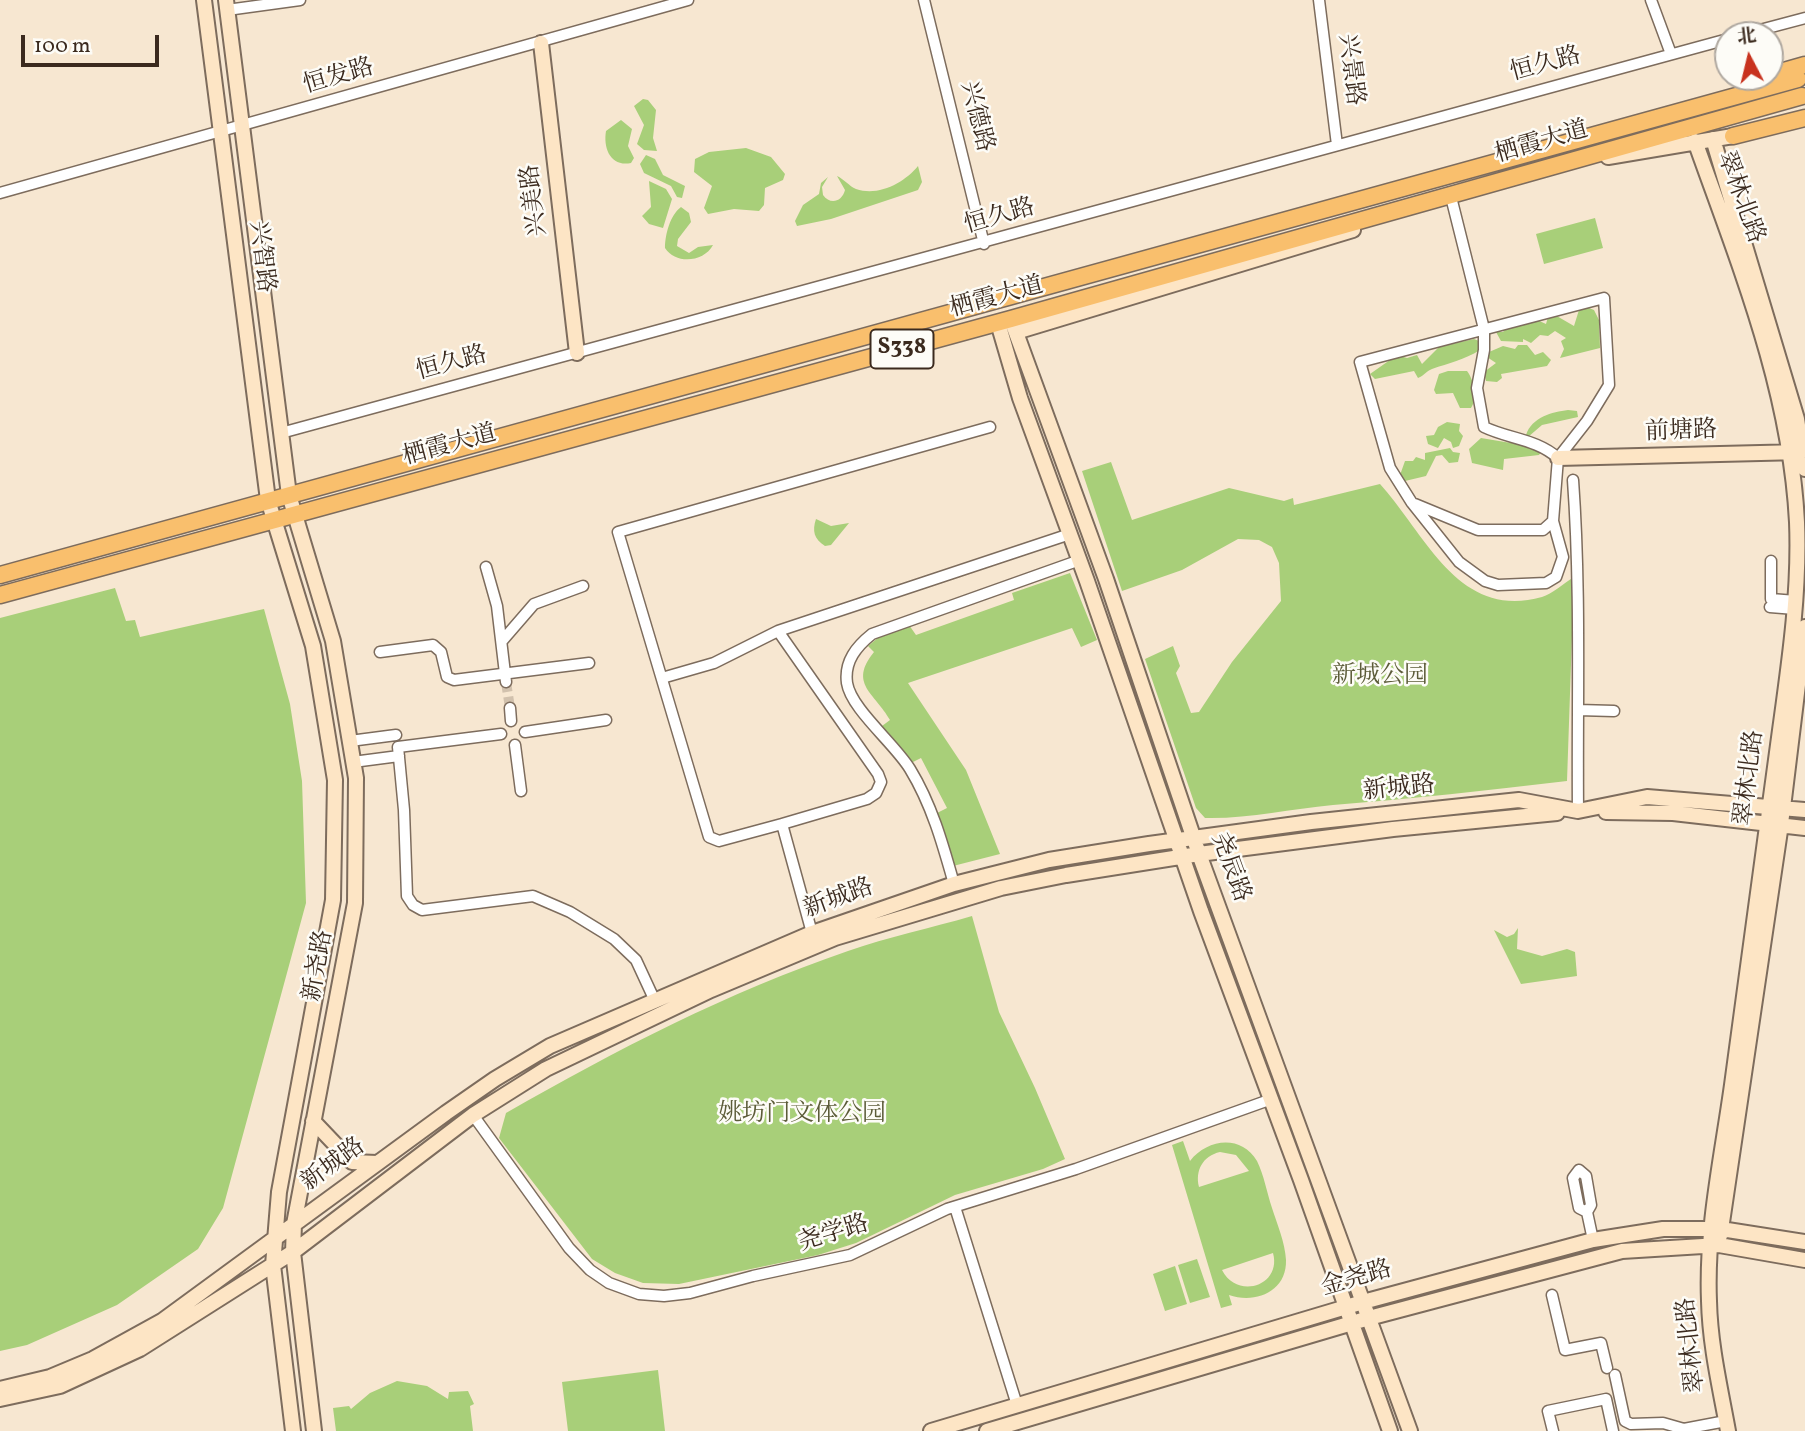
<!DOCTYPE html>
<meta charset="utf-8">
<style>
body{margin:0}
#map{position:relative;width:1805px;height:1431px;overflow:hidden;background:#f7e7d1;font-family:Vollkorn,"Noto Serif SC",serif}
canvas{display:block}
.north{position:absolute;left:1714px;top:21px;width:70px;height:70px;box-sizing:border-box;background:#fdfcf7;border:2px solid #afa8a0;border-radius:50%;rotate:353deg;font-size:19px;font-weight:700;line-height:28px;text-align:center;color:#3b2a1e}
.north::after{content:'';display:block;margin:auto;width:24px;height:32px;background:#c8321e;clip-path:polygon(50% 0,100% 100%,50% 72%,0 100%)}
.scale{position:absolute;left:21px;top:35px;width:138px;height:32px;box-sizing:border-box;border:4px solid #3b2a1e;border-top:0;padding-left:9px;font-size:21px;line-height:24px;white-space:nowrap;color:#3b2a1e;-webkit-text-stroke:5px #fdfcf7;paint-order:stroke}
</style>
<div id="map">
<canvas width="1805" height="1431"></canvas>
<div class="north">北</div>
<div class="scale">100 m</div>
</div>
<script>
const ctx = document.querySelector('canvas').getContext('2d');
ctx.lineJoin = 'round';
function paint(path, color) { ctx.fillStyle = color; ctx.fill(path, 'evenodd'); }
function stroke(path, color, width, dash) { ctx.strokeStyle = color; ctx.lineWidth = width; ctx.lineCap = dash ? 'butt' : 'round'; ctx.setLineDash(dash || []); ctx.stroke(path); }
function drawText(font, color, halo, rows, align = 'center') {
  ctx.font = font + ' Vollkorn,"Noto Serif SC",serif'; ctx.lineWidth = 5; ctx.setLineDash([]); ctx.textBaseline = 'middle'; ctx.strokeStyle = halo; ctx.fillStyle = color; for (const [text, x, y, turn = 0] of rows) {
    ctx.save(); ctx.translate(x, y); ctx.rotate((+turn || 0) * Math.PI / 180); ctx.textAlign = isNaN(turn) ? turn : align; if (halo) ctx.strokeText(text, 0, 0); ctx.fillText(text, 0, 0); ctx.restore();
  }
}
paint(new Path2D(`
 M643 99 648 100 656 110 653 138 657 151 644 150 637 144 644 125 634 106Z
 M621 120 632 129 628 146 634 158 631 163C611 167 603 149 606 131Z
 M746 148 771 157 785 174 783 180 765 188 764 205 759 211 734 209 708 214 704 208 712 186 694 172 695 159 709 152Z
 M646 155 655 159 663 175 685 186 682 198 677 197 671 186 644 173 640 164Z
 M918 166 922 182 918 190 831 219 797 226 795 221 803 205 819 194 821 183 828 177 822 187 823 195C830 205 842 202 845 190L837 176C844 179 849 186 856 189 879 197 905 182 918 166Z
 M649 181 666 189 672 199 663 228 649 224 642 216 651 207Z
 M681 207 689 213 691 222 678 239 677 246 689 253 698 247 713 245C704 262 676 265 665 248 665 235 670 215 681 207Z
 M1595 218 1603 248 1544 264 1536 234Z
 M1589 308 1594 310 1599 320 1600 348 1560 358 1564 349 1561 341 1566 338 1555 331 1548 336 1540 335 1531 343 1523 339V342L1501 341 1496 332H1503L1506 328 1535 319 1546 324 1548 317 1555 315 1574 326 1579 310Z
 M1474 339 1479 341 1480 350C1464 360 1449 363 1432 369 1426 371 1424 376 1418 378L1414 371 1375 379 1370 374 1397 355 1407 358 1417 355 1422 364 1439 347Z
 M1518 345H1527L1535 355 1543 352 1551 360 1547 366 1501 374 1502 378 1497 382 1486 381 1484 372 1496 363 1487 357 1489 352 1503 346 1515 349Z
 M1448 371H1467C1474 380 1478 398 1471 408H1460L1453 393 1436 394 1434 390 1439 374Z
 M1568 410 1577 411 1578 417 1542 425 1528 437 1526 435C1532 417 1552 412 1568 410Z
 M1447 422 1460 424 1459 431 1463 436 1459 446 1453 448 1451 442 1444 438 1438 448 1428 444 1426 436 1434 435 1438 427Z
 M1481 438 1541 448 1542 450 1539 455 1504 459 1503 470 1472 463 1469 449Z
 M1450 448 1453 452 1460 453 1458 462 1449 463 1442 455 1436 456 1426 476 1405 481 1400 475 1405 461H1413L1416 457 1425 460V453Z
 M1111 462 1132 520 1229 488 1284 501 1293 498 1294 505 1380 484C1425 533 1458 621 1542 597 1552 594 1564 583 1574 577L1567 781C1489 790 1411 799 1333 805 1289 809 1248 819 1205 818L1196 808 1145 659 1173 646 1180 666 1176 673 1191 713 1199 712 1232 662 1281 601 1279 563 1272 547 1259 540 1238 539 1182 570 1122 591 1082 471Z
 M816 519 831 526 849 523 831 545 825 546C814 539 812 531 816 519Z
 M1070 573 1097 640 1081 647 1072 628 908 683 966 770 1000 854 953 866 937 813 947 808 921 758 911 763 882 726 890 720C875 693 848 684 874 652L868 646 879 637 909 625 916 635 1014 600 1012 593Z
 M115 588 126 621 135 620 140 637 264 609 290 704 302 781 306 903 223 1208 198 1249 117 1305 27 1345 0 1351V618Z
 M972 916 999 1012 1035 1088 1065 1159 1043 1169 955 1195 856 1243 818 1255 679 1284 643 1283 615 1273 592 1259 499 1138 506 1113C616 1050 728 992 848 951 888 937 931 928 972 916Z
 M1518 928 1517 949 1542 956 1567 949 1575 952 1577 976 1521 984 1494 930 1507 937 1514 934Z
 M1183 1141 1190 1161C1207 1139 1241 1134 1257 1161 1264 1175 1267 1193 1272 1208 1277 1224 1285 1242 1286 1260 1287 1292 1255 1304 1229 1295L1232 1305 1221 1308 1172 1145ZM1220 1152 1236 1155 1249 1171 1199 1187C1195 1170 1203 1156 1220 1152ZM1273 1253C1282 1286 1237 1300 1222 1270Z
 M1197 1259 1210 1297 1190 1303 1178 1265Z
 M1175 1266 1187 1304 1165 1311 1153 1274Z
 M658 1370 665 1431H568L562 1382Z
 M397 1381 427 1386 448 1399 449 1392 468 1391 474 1404 470 1406 473 1431H336L333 1408 349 1406 351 1409 370 1393Z`), '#a8cf79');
stroke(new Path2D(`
 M506 682 510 708`), '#d1c1ad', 10, [10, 5]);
const street = new Path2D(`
 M924 0 984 244
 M1319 0 1337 145
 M1651 0 1671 54
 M227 10 300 0
 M1741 35 1805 18
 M0 193 688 0
 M1452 201 1484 329V350L1477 388 1484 427C1509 439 1537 439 1558 458
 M1604 298 1609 385 1587 421 1558 458 1553 521 1563 557 1556 577 1546 583 1498 585 1485 581 1459 562 1412 503 1390 468 1360 362Z
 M281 433 1728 39
 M1573 480C1581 591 1577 701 1578 811
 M1415 504 1478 530H1543L1553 521
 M1771 561V599L1796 601
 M486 567 497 606 506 682
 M1770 607 1795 609
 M778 631 878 774 881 782 876 793 867 799 782 824
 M502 641 534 604 583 586
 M380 652 433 645 441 652 447 677 454 680 589 663
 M662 678 714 663 778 631 1070 534
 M510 708 511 721
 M1578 710 1614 711
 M525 732 606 720
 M501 734 398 747 404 810 407 896 413 905 422 910 533 896 570 912 614 939 636 960 655 1001
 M350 741 396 735
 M515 745 521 791
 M353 762 399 756
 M954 884C943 845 932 805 910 769 895 744 851 709 847 683 844 661 857 646 872 634L1080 560
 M812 933 782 824 719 841 709 837 618 532 990 427
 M473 1115 569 1248 590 1270 609 1283 639 1294 664 1296 690 1293 753 1276 850 1255 947 1209 1076 1169 1269 1100
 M955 1207 1017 1405
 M1587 1212 1579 1208 1573 1178 1579 1170 1586 1176 1591 1205 1587 1212 1593 1240
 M1552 1295 1565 1350 1601 1343 1607 1368
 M1615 1375 1625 1421 1631 1424 1663 1423 1684 1429 1726 1421
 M1553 1431 1548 1411 1606 1399 1613 1431`);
const secondary = new Path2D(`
 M204 0 268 500 313 646 335 780 333 900 279 1192 273 1265 293 1431
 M226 0 289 495 333 641 356 778 355 903 294 1224 293 1252 314 1431
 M541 43 577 353
 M1713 139 1797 419 1805 469
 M1695 141C1739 265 1790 388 1797 522 1800 596 1788 671 1778 745 1763 858 1748 971 1732 1085 1722 1157 1706 1228 1709 1301 1710 1345 1720 1387 1728 1431
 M1608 157 1733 136
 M1011 319 1106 579 1199 854 1410 1431
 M998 323 1020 398 1087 581 1201 911 1301 1180 1390 1431
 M1016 332 1353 230
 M1558 458 1801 452
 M1606 812 1673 813 1805 828
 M313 1121 352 1162 377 1163
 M1720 1236 1781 824 1805 627
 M0 1389 50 1377 93 1359 162 1321 446 1113 495 1079 550 1046 812 933 954 884 1049 860 1149 844 1311 822 1519 800 1578 811 1647 797 1805 810
 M0 1399 60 1386 140 1349 293 1252 473 1115 546 1069 711 990 835 938 1001 888 1066 875 1199 854 1393 829 1557 813
 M931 1431 1363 1302 1593 1240 1663 1229H1721L1805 1242
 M987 1431 1369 1318 1622 1251 1719 1245 1805 1260`);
const primary = new Path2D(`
 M1770 75 1805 65
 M1733 136 1805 118
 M0 575 1798 79
 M0 595 1011 319 1802 96`);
stroke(street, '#7d6c5d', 13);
stroke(secondary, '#7d6c5d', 18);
stroke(primary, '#7d6c5d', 19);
stroke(street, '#fff', 10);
stroke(secondary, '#fde5c5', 14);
stroke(primary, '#f9bf6d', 16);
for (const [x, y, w] of [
 [902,349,63]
]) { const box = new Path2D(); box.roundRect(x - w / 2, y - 19.5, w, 39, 5); ctx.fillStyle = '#fdfcf7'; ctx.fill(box); stroke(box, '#3b2a1e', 2); }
drawText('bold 23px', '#3b2a1e', null, [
 ["S338",902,349]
]);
drawText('24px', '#3b2a1e', '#fdfcf7', [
 ["恒久路",1546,66,-15],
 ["兴景路",1349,70,83],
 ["恒发路",339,78,-16],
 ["兴德路",975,117,76],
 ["栖霞大道",1542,144,-16],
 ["翠林北路",1739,198,70],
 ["兴美路",536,200,-97],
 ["恒久路",1000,218,-16],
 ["兴智路",260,257,83],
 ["栖霞大道",997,299,-15],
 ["恒久路",452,365,-15],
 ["前塘路",1681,433,-2],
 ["栖霞大道",450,447,-15],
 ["翠林北路",1751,778,-83],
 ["新城路",1399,790,-6],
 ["尧辰路",1229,868,70],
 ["新城路",839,900,-20],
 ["新尧路",320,966,-80],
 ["新城路",334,1166,-36],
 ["尧学路",834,1235,-17],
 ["金尧路",1357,1280,-16],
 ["翠林北路",1693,1345,-96]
]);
drawText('24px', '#5c5c39', '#fdfcf7', [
 ["新城公园",1380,678],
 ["姚坊门文体公园",802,1116]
]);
</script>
